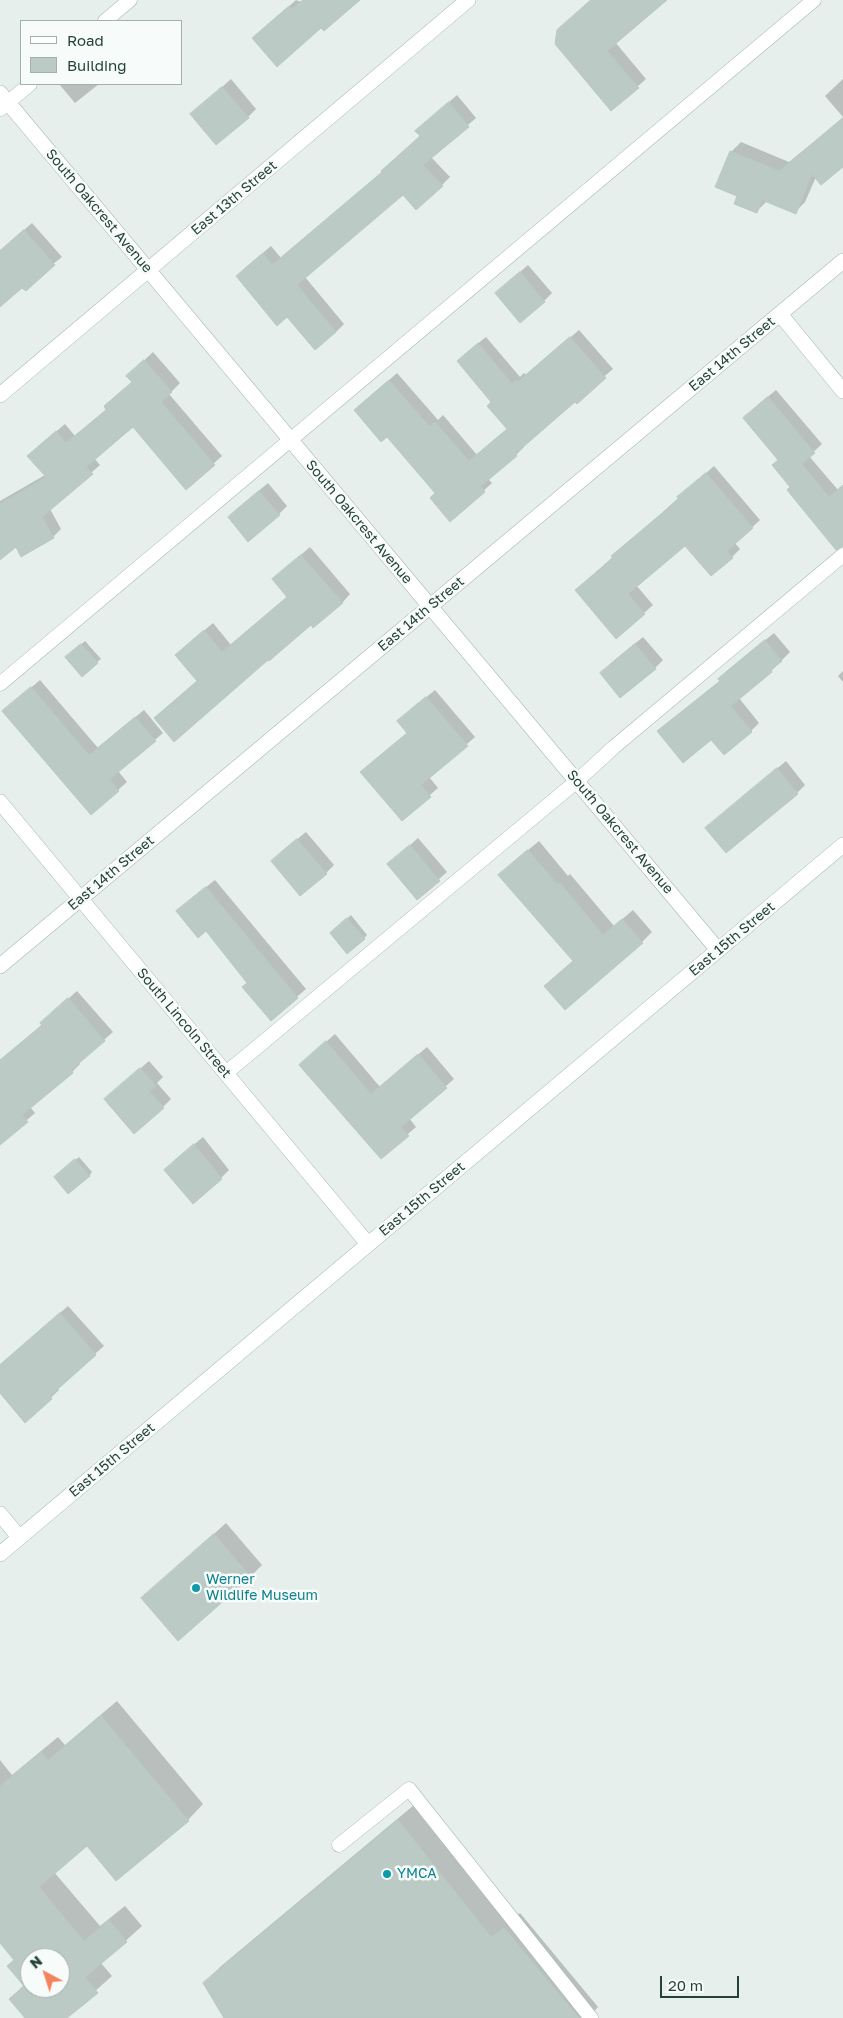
<!DOCTYPE html>
<style>
body{margin:0}
#map{position:relative;width:843px;height:2018px;overflow:hidden;background:#e6efeb;font-family:"Golos Text",sans-serif}
canvas{display:block}
.legend{position:absolute;left:20px;top:20px;width:162px;height:65px;box-sizing:border-box;background:#f7fbf9;border:1px solid #a3b1ad;margin:0;padding:6px 9px;list-style:none;font-size:15px;color:#24423a}
.legend li{display:flex;align-items:center;gap:10px;height:25px}
.legend b{width:25px;border:1px solid #a3b1ad}
.north{position:absolute;left:20px;top:1948px;width:50px;height:50px;box-sizing:border-box;background:#f7fbf9;border:1px solid #a3b1ad;border-radius:50%;rotate:320deg;font-size:14px;font-weight:700;line-height:20px;text-align:center;color:#24423a}
.north::after{content:'';display:block;margin:auto;width:18px;height:22px;background:#f4845f;clip-path:polygon(50% 0,100% 100%,50% 72%,0 100%)}
.scale{position:absolute;left:660px;top:1976px;width:79px;height:22px;box-sizing:border-box;border:2px solid #24423a;border-top:0;padding-left:6px;font-size:15px;line-height:18px;white-space:nowrap;color:#24423a;-webkit-text-stroke:4px #f7fbf9;paint-order:stroke}
</style>
<div id="map">
<canvas width="843" height="2018"></canvas>
<ul class="legend">
<li><b style="height:6px;background:#fff"></b>Road</li>
<li><b style="height:14px;background:#bbcac4"></b>Building</li>
</ul>
<div class="north">N</div>
<div class="scale">20 m</div>
</div>
<script>
const ctx = document.querySelector('canvas').getContext('2d');
ctx.lineJoin = 'round';
function paint(path, color) { ctx.fillStyle = color; ctx.fill(path, 'evenodd'); }
function stroke(path, color, width, dash) { ctx.strokeStyle = color; ctx.lineWidth = width; ctx.lineCap = dash ? 'butt' : 'round'; ctx.setLineDash(dash || []); ctx.stroke(path); }
function drawText(font, color, halo, rows, align = 'center') {
  ctx.font = font + ' "Golos Text",sans-serif'; ctx.lineWidth = 5; ctx.setLineDash([]); ctx.textBaseline = 'middle'; ctx.strokeStyle = halo; ctx.fillStyle = color; for (const [text, x, y, turn = 0] of rows) {
    ctx.save(); ctx.translate(x, y); ctx.rotate((+turn || 0) * Math.PI / 180); ctx.textAlign = isNaN(turn) ? turn : align; if (halo) ctx.strokeText(text, 0, 0); ctx.fillText(text, 0, 0); ctx.restore();
  }
}
paint(new Path2D(`
 M296 0 301 2 304 0H358L322 26 262 30Z
 M592 0H665L615 42 646 79 612 109 558 30Z
 M231 79 256 109 248 117 192 114Z
 M843 79V117L825 96Z
 M59 84H99L75 103Z
 M457 95 476 118 431 157 450 177 442 185 403 194 305 277 344 324 336 332 245 268 271 246 281 258 383 172 421 136 425 123Z
 M843 118V165L816 177 805 202 795 212 767 201 757 211 739 195 731 152 741 142 789 162Z
 M32 223 62 257 0 305V251Z
 M528 265 552 293 544 301 505 285Z
 M579 330 613 369 522 445 524 447 516 455 488 479 492 483 451 520 437 493 387 435 355 410 397 373 438 420 443 415 477 455 508 429 466 353 486 337 520 377 524 373 526 375Z
 M153 352 180 383 169 394 222 456 186 488 133 425 94 458 100 465 50 509 61 529 53 537 16 545 0 559V501L45 475 37 448 65 424 75 436 107 409 133 382 136 368Z
 M776 390 822 444 809 456 838 490 843 485V542L791 487 779 460 752 410Z
 M714 466 760 520 735 543 740 549 732 557 685 544 636 585 653 605 617 637 576 590Z
 M268 483 287 506 279 514 237 509Z
 M310 547 350 594 342 603 311 624 199 680 185 647 213 623 231 645 288 596 282 571Z
 M774 633 790 652 771 671 739 698 759 723 751 731 724 754 711 738 659 731 721 680 719 679 727 671Z
 M643 637 663 660 655 668 609 665Z
 M85 641 101 659 97 662 71 653Z
 M843 671V682L838 676Z
 M40 680 98 748 144 710 163 733 118 771 127 782 91 814 12 704Z
 M435 690 475 737 429 777 438 788 402 819 408 732 407 713Z
 M786 761 805 785 797 793 706 828Z
 M306 832 334 865 326 873 280 853Z
 M418 838 447 872 418 898 389 864Z
 M539 841 568 876 570 874 614 926 633 910 652 932 642 942 574 960 510 865Z
 M215 880 306 989 271 1019 248 982 186 903Z
 M351 915 367 935 364 938 335 929Z
 M77 991 113 1032 79 1062 80 1064 72 1072 30 1107 35 1113 0 1143V1071L50 1015Z
 M335 1034 380 1087 427 1047 454 1079 409 1118 416 1127 381 1157 309 1057Z
 M149 1061 163 1077 157 1083 171 1099 163 1107 114 1091Z
 M203 1137 229 1170 221 1178 173 1162Z
 M79 1157 92 1172 89 1176 59 1174Z
 M68 1306 104 1346 57 1387 59 1390 26 1421 0 1391V1365Z
 M226 1523 262 1565 250 1577 143 1598Z
 M117 1701 203 1804 188 1820 116 1880 87 1845 54 1872 100 1926 125 1906 142 1926 101 1963 112 1976 65 2018H27L10 1999 25 1984 15 1960 0 1942V1760L12 1775 58 1737 65 1745ZM30 1958H60V1988H30Z
 M414 1805 508 1923 520 1913 598 2007 589 2017 590 2018H226L205 1983 220 1967Z`), '#0003');
const building = new Path2D(`
 M303 0H360L324 31 321 28 277 67 252 38 289 6 292 9Z
 M591 0H667L607 51 639 88 611 111 555 44 557 30Z
 M222 87 249 118 216 145 190 114Z
 M449 102 469 127 423 165 443 186 416 210 403 195 297 285 336 332 315 350 287 317 277 326 236 276 263 253 272 265 382 172 381 171 420 136 415 131Z
 M843 118V167L821 185 812 174 796 214 762 200 757 213 734 204 737 196 715 187 730 151 779 171Z
 M24 230 55 265 26 291 22 288 0 307V251Z
 M520 272 545 302 520 323 495 293Z
 M570 337 606 378 577 404 575 402 515 454 517 456 481 486 485 492 450 522 430 498 435 493 387 437 381 442 354 410 389 380 429 426 435 422 469 461 507 429 487 406 491 402 457 361 478 343 512 384 516 380 517 382Z
 M144 360 172 392 161 402 215 465 186 490 133 427 86 467 93 474 42 517 54 538 21 557 16 547 0 560V504L46 477 27 456 56 431 66 443 106 410 104 406 132 382 126 376Z
 M768 397 815 453 802 464 829 497 843 485V546L836 550 787 490 790 487 772 465 778 460 743 418Z
 M706 473 753 528 727 551 733 558 711 576 685 546 628 594 645 614 616 639 575 590 613 558 611 556 679 499 677 497Z
 M259 491 280 515 248 542 228 517Z
 M301 555 343 603 313 628 311 625 269 661 268 660 174 742 154 718 197 681 175 655 204 630 222 652 287 597 272 579Z
 M765 640 782 661 771 670 772 672 731 706 752 732 724 755 711 740 683 763 657 731 720 681 718 679Z
 M81 644 98 663 82 677 65 657Z
 M635 644 656 669 620 698 600 673Z
 M31 687 89 755 135 717 156 741 110 779 119 791 91 815 2 711Z
 M426 697 468 746 421 785 431 797 402 821 360 772 407 733 397 721Z
 M777 768 798 794 726 853 705 828Z
 M297 839 327 874 300 896 271 861Z
 M410 845 440 881 417 900 387 864Z
 M528 850 558 885 560 883 603 935 622 919 643 943 565 1010 544 986 573 961 498 875Z
 M206 887 298 998 271 1021 242 987 247 983 206 931 198 938 176 911Z
 M347 918 365 939 347 954 330 933Z
 M68 998 105 1041 71 1070 73 1073 22 1115 28 1122 0 1145V1060L42 1025 40 1023Z
 M326 1041 371 1094 418 1054 447 1088 401 1127 409 1136 381 1159 299 1065Z
 M140 1068 156 1086 149 1091 164 1108 134 1134 104 1099Z
 M194 1144 222 1179 193 1204 164 1170Z
 M75 1159 90 1176 68 1194 54 1177Z
 M60 1313 96 1355 50 1396 52 1399 25 1423 0 1393V1365Z
 M214 1534 251 1577 178 1641 141 1598Z
 M101 1716 189 1821 116 1881 87 1846 39 1887 84 1941 109 1920 127 1942 85 1977 98 1993 67 2018H25L9 1999 24 1986 7 1966 14 1960 0 1943V1786L41 1752 48 1760ZM30 1958H60V1988H30Z
 M398 1820 491 1937 504 1928 579 2018H224L203 1983Z`);
paint(building, '#bbcac4');
stroke(building, '#b8c9c2', 1);
const lane = new Path2D(`
 M105 21 130 0
 M0 109 30 84
 M0 684 814 0
 M226 1073 577 781 614 747 843 555
 M339 1845 409 1789 591 2018`);
const street = new Path2D(`
 M0 93 718 950
 M780 314 843 391
 M0 395 468 0
 M0 802 368 1244
 M0 966 843 261
 M0 1514 19 1537`);
const secondary = new Path2D(`
 M0 1554 843 845`);
stroke(lane, '#a8b8b2', 15);
stroke(street, '#a8b8b2', 16);
stroke(secondary, '#a4bbb3', 16);
stroke(lane, '#fff', 14);
stroke(street, '#fff', 15);
stroke(secondary, '#fff', 15);
for (const [x, y, r, color] of [
 [196,1588,5,"#0f9aa8"],
 [387,1874,5,"#0f9aa8"]
]) { const dot = new Path2D(); dot.arc(x, y, r, 0, 2 * Math.PI); ctx.fillStyle = color; ctx.fill(dot); stroke(dot, '#f7fbf9', 2); }
drawText('14px', '#24423a', '#f7fbf9', [
 ["East 13th Street",234,198,-40],
 ["South Oakcrest Avenue",99,211,50],
 ["East 14th Street",732,354,-40],
 ["South Oakcrest Avenue",359,522,50],
 ["East 14th Street",421,614,-40],
 ["South Oakcrest Avenue",620,832,50],
 ["East 14th Street",111,873,-40],
 ["East 15th Street",732,939,-40],
 ["South Lincoln Street",184,1023,50],
 ["East 15th Street",422,1199,-40],
 ["East 15th Street",112,1460,-40]
]);
drawText('14px', '#0d838f', '#f7fbf9', [
 ["Werner",206,1580],
 ["Wildlife Museum",206,1596],
 ["YMCA",397,1874]
], 'left');
</script>
